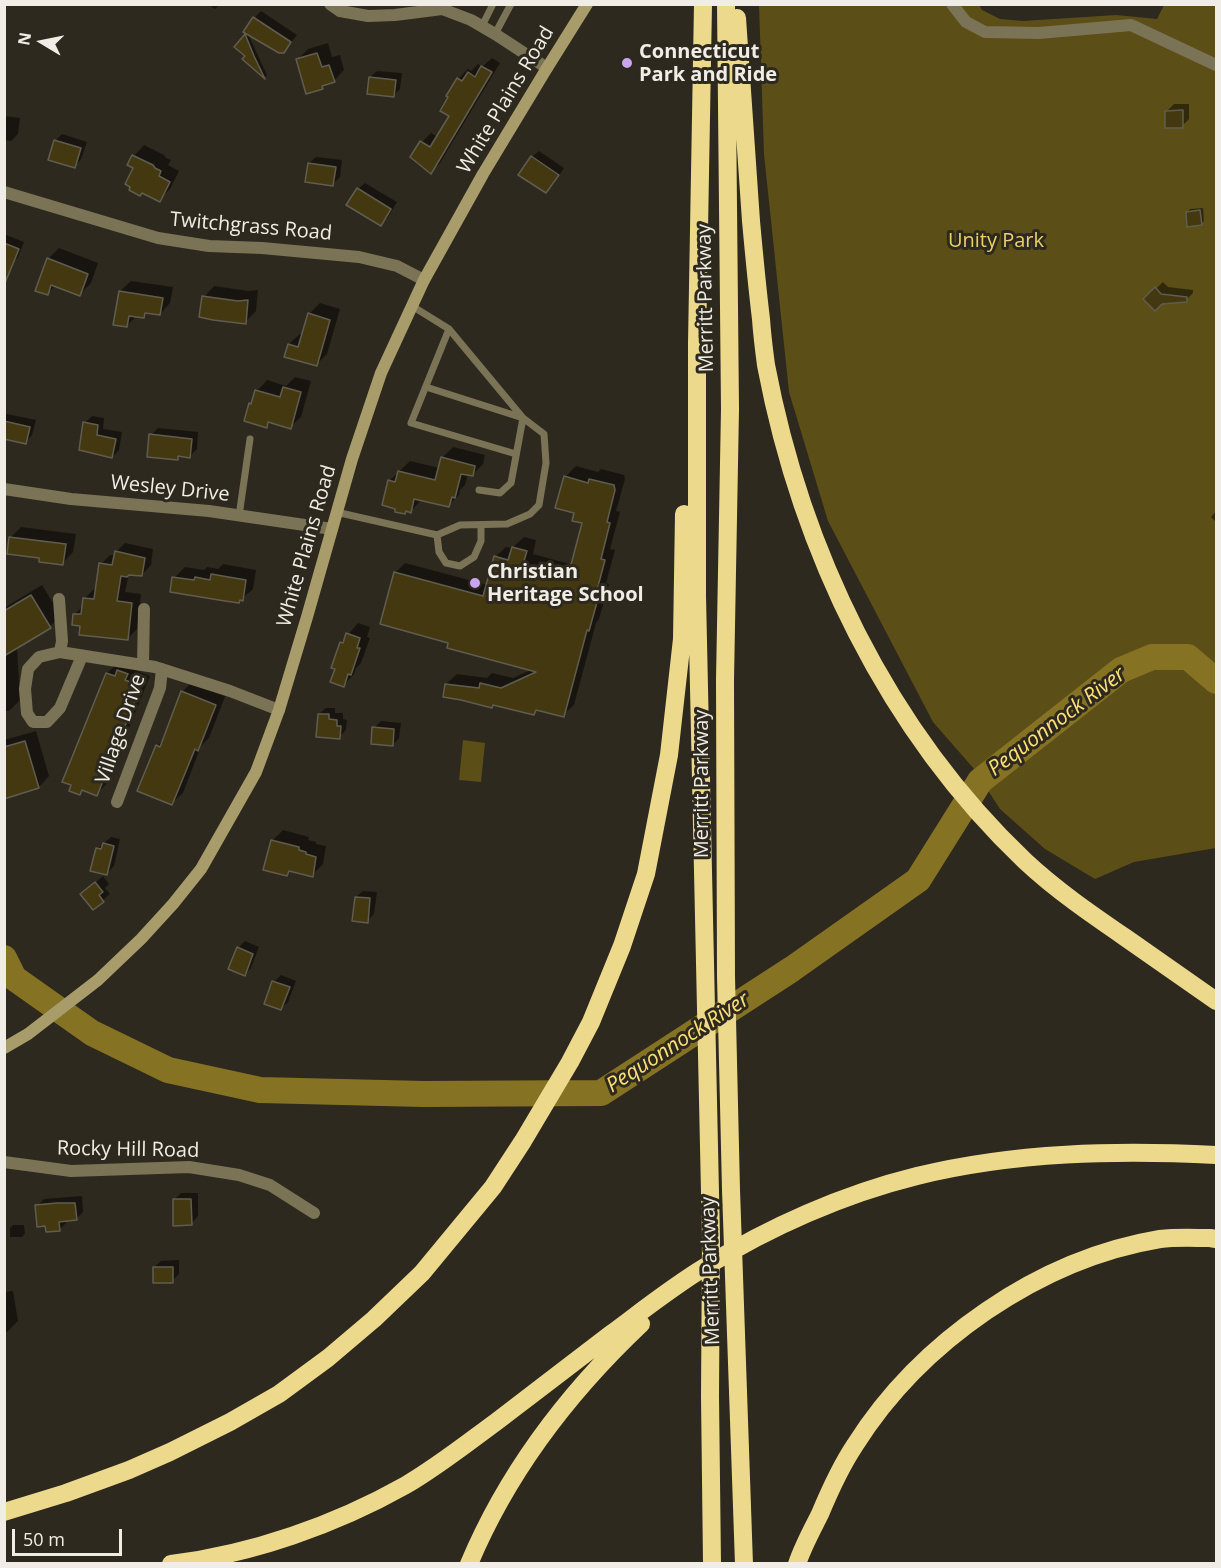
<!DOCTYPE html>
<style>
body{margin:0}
#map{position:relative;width:1221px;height:1568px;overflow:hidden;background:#2d291e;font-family:"Open Sans",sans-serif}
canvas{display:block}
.frame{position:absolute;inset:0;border:6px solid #efede6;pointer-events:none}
.north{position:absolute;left:12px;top:12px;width:60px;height:60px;-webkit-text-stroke:4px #2d291e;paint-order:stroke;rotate:280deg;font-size:16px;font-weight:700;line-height:24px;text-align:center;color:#efede6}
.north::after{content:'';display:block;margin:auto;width:21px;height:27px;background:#efede6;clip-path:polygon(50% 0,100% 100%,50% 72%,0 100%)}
.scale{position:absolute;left:12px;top:1529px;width:110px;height:27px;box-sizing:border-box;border:3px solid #efede6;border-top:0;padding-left:8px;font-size:18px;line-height:21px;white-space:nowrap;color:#efede6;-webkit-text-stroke:4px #2d291e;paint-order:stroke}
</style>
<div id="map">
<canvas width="1221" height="1568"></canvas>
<div class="frame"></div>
<div class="north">N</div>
<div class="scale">50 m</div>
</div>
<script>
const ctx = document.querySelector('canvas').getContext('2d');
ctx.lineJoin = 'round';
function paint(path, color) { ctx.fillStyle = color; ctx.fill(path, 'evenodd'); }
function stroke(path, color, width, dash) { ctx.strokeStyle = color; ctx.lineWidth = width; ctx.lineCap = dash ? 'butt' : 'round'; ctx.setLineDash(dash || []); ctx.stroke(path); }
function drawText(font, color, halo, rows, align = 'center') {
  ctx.font = font + ' "Open Sans",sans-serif'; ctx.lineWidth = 6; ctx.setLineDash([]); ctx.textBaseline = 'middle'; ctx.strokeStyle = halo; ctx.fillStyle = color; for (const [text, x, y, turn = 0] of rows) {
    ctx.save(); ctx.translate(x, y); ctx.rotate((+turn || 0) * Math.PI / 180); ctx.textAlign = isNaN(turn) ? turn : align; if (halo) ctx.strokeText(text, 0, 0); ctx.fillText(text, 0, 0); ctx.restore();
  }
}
paint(new Path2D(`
 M759 5H979L982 10 1000 19 1023 21 1116 15 1157 19 1164 5H1216V848L1134 862 1095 879 1045 849 1000 809 974 769 933 722 828 521 789 392 764 154Z
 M463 740 485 743 481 782 459 780Z`), '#5c4e17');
paint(new Path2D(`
 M207 4H220L215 9Z
 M261 11 297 35 290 44 283 52 248 34 267 75 265 77 244 59 247 56 236 46 248 33 254 18Z
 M328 43 332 57 340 55 344 70 334 81 327 83 322 88 297 60 308 49Z
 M492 58 500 63 440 163 431 172 412 157 422 142 431 133 438 137 451 116 450 97 448 95 458 79 468 69 471 71 478 64 482 67Z
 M377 71 402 73 400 89 393 96 370 77Z
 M1174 104H1189V119L1182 126 1167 111Z
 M4 116 20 118 18 134 11 141 4 140Z
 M62 134 87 142 81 159 75 166 55 141Z
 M144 145 164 155 166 158 171 160 168 165 179 171 170 189 159 200 135 167 129 164 134 156Z
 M539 151 564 168 553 185 546 192 532 157Z
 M316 157 342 160 340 177 333 184 309 163Z
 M365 183 397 202 388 217 381 224 358 189Z
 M1203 208 1204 221 1201 224 1187 212 1190 209Z
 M4 234 24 242 18 257 11 264 4 261Z
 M59 248 98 263 91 283 80 294 56 285 47 294 48 259Z
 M131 281 173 287 170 303 160 314 149 312 144 316 137 315 127 326 120 291Z
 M1163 282 1168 287 1193 290V293L1186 300 1145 299Z
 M214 286 249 291 258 290 256 311 245 322 204 297Z
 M320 303 340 309 327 354 316 365 289 344 300 334 303 335 309 314Z
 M295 377 311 381 301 417 290 427 271 422 266 426 250 404 254 400 257 391 267 380 286 386Z
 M7 414 36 420 32 435 26 442 4 438V416Z
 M92 416 104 418 103 429 122 432 119 450 112 457 85 423Z
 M158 428 198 432 197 449 190 456 181 455 177 459 151 435Z
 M453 447 485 455 483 464 472 475 468 474 465 485 460 490 459 495 448 506 421 500 411 511 407 510 405 513 389 481 410 461 440 468 442 458Z
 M576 466 598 472 601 469 624 475 625 479 616 511 620 512 610 549 615 550 606 583 609 584 599 619 596 623 574 705 563 715 538 709 534 714 495 704 492 706 446 684 457 674 487 678 492 673 513 678 533 669 449 641 395 573 405 563 488 585 495 557 506 547 512 548 524 537 536 540 533 554 573 565 584 522 576 512 565 477Z
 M1216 511V522L1211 517Z
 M21 527 76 534 73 552 63 563 11 537Z
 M125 543 153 549 151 565 142 575 129 573 125 592 141 594 137 629 127 639 82 625 75 614 84 605 85 598 94 589H97L101 564 110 555H115L116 552Z
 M223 564 256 570 253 589 239 601 174 578 185 567 204 570 207 567 218 569Z
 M42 585 61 616 50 626 17 647 20 700 9 711H4V608Z
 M358 623 370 627 367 637 370 638 361 663 356 668 354 674 344 685 341 643Z
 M118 663 150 676 107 783 97 794 84 789 80 793 73 785 64 781 107 673Z
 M193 681 226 694 209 738 201 746 183 793 172 803 157 746 164 739 182 692Z
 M326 708H335V713H343V719L347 720 346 730 339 737 319 714Z
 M381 721 401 723 399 738 393 745 374 728Z
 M36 731 49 776 39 787 4 796V740Z
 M283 830 309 837 308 840 316 842V844L326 846 323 864 312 875 292 870 287 875 272 841Z
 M111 837 120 839 114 866 107 873 97 849Z
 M103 876 109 884 105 888 110 894 94 908 89 888Z
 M363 891 377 892 374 914 367 921 356 897Z
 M245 941 259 947 251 968 244 975 238 948Z
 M281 975 296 981 288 1002 281 1008 274 982Z
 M181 1193H198V1216L192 1223 174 1200Z
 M82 1196 83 1212 76 1219 66 1220V1223L59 1230 37 1206 44 1199Z
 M13 1225H24L25 1234 22 1237H10V1228Z
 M179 1260V1274L172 1281 154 1267 161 1261Z
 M13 1291 18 1321 7 1332H4V1292Z`), '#0007');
stroke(new Path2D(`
 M4 958 14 978 92 1033 168 1070 260 1090 424 1094 601 1093 792 969 918 880 980 781 1121 670 1152 657H1188L1216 681`), '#867223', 26);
const building = new Path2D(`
 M253 17 291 42 284 53H279L243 32Z
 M245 34 254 56 265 79 242 59 245 56 234 47Z
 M317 53 322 67 329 65 335 82 322 86 323 89 306 94 296 59Z
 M481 66 492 72 431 174 410 157 420 141 430 147 449 116 440 111 448 97 446 96 457 78 462 81 468 72 475 77Z
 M369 77 396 80 394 97 367 94Z
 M1183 110V128H1165V111Z
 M54 140 81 148 75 168 48 160Z
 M132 155 153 165 155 168 161 171 159 176 170 182 160 202 142 193 140 196 129 190 130 187 125 184 133 168 127 165Z
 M531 156 559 175 546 193 518 175Z
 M308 163 336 167 333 186 305 182Z
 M357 188 391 209 381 226 346 205Z
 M1200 210 1202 225 1187 227 1186 212Z
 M4 243 19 249 5 283H4Z
 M47 258 88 274 80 296 51 285 48 295 35 291Z
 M1155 287 1161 294 1187 297V302L1162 304 1155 311 1143 299Z
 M119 291 163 298 160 315 145 313 144 318 129 316 127 327 113 325Z
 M202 296 238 301 248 300 246 324 213 320 199 317Z
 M308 313 330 320 317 366 284 357 288 344 298 347Z
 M283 387 301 392 291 429 268 422 267 428 244 421 249 403 251 404 255 390 280 397Z
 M4 421 30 427 26 444 4 439Z
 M83 422 98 425 97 435 116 439 112 458 79 450Z
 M149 434 192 439 190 458 178 456V460L147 457Z
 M441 457 475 466 473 476 461 474 455 498 452 497 449 507 414 499 411 513 406 511 405 514 395 512V509L382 505 388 480 395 482 398 471 435 480Z
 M564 476 588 483 589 479 614 485 615 490 607 522 610 523 601 559 605 560 596 594 599 595 589 631 587 630 564 717 536 710 534 715 493 705 492 708 461 700 443 697 445 684 479 688 480 683 501 688 536 672 447 648 448 643 380 624 394 572 483 596 494 556 508 560 512 547 527 551 523 564 568 576 582 523 572 521 574 513 555 508Z
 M9 537 66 544 63 565 39 562V558L7 554Z
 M115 551 145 558 142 576 129 575 127 577 121 576 117 601 132 603 128 640 79 635 80 626 72 625 73 614H81L83 598 94 599 99 563 112 565Z
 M211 574 246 580 243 601 240 600 239 603 225 601 170 592 172 577 194 580 195 577 210 580Z
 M31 595 51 628 4 656V611Z
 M346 633 360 638 357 648H360L351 675 348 674 344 687 330 682 335 669 331 668 340 642 343 643Z
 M117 670 128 674 125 680 141 686 97 796 82 790 80 795 69 791 71 785 62 782 106 673 115 676Z
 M181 691 216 705 198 751 195 749 172 805 137 791 156 745 160 747Z
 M318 714H329V719L337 720V726H341L340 739 316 737Z
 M372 727 394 729 393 746 371 744Z
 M25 741 39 788 4 799V747Z
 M271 840 299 847V850L306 852V854L316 857 313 877 289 871 287 876 263 870Z
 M103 843 114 846 107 875 90 871 96 848 101 849Z
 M95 882 103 892 99 895 104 902 93 910 80 894Z
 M355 897 370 898 368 923 352 921Z
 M237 947 253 954 245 976 228 969Z
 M272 981 290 987 281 1010 264 1004Z
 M173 1199H191L192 1225 173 1226Z
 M57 1203H75L77 1220 59 1222 60 1231 46 1232 45 1226 37 1227 35 1205Z
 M153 1267H173V1283H153Z`);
paint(building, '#43380f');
stroke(building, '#605d50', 1.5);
stroke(new Path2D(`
 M482 26 493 4
 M495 34 511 4
 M412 306 449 329 523 418 511 483 500 493 479 490
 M449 329 411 423 516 454
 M336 512 437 535 460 525 507 524 530 514 539 505 546 463 544 434 523 418 426 387
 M239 516 250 439
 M437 535 439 552 446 563 460 566 474 557 481 541V525`), '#7b7355', 7);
stroke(new Path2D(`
 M330 4 340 11 368 16 395 15 442 9 471 20 495 34 547 68
 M952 4 966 22 985 32 1039 33 1131 25 1216 65
 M4 192 158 238 209 246 262 248 359 257 397 266 424 280
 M4 489 71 499 209 511 332 529
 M59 599 62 641 60 652
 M82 656 60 708 47 722H33L27 713 25 689 28 669 39 657 60 652 155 667 230 691 279 710
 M143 665 144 609
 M117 802 160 688 162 669
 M4 1162 71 1171 189 1167 239 1175 270 1185 314 1213`), '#7b7355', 12);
stroke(new Path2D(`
 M4 1048 28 1034 98 980 141 939 173 904 201 869 256 772 279 710 307 617 352 459 381 373 424 280 483 174 547 68 587 4`), '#a99c6b', 12);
stroke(new Path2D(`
 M703 4 697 343V596L711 1238 710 1396 712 1564
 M726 4 730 409 725 680 726 976 731 1190 744 1564
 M737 18C742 86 746 153 751 221 754 254 757 286 761 319 762 334 764 350 766 365 801 550 887 730 1025 861 1056 890 1091 914 1126 938 1156 959 1186 980 1216 1001
 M4 1512 66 1493 129 1470 170 1452 230 1422 279 1394 328 1358 374 1319 422 1273 493 1187 523 1141 570 1062 591 1022 622 946 646 874 669 755 682 639 684 514
 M171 1564C252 1554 335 1525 406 1485 437 1467 466 1444 496 1422 534 1393 573 1363 611 1334 642 1311 672 1287 705 1267 769 1227 844 1194 917 1176 1015 1152 1117 1150 1216 1155
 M469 1564C508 1471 569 1392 641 1324
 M797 1564C803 1546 812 1530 820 1514 830 1490 841 1466 855 1445 920 1342 1039 1259 1160 1239 1176 1237 1194 1238 1210 1238L1216 1239`), '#edd98c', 18);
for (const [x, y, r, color] of [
 [627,63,6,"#c7a6ef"],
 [475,583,6,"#c7a6ef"]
]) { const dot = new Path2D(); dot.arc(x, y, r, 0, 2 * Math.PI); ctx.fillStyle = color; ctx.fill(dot); stroke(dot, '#2d291e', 2); }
drawText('bold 20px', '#efede6', '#2d291e', [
 ["Connecticut",639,52],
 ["Park and Ride",639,75],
 ["Christian",487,572],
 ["Heritage School",487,595]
], 'left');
drawText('20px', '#efede6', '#2d291e', [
 ["White Plains Road",506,100,-59],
 ["Twitchgrass Road",251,227,5],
 ["Merritt Parkway",706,298,-91],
 ["Wesley Drive",170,489,6],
 ["White Plains Road",307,546,-74],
 ["Village Drive",121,729,-71],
 ["Merritt Parkway",702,784,-90],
 ["Rocky Hill Road",128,1150,1],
 ["Merritt Parkway",711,1271,-92]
]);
drawText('20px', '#ecd066', '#2d291e', [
 ["Unity Park",996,241]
]);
drawText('italic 21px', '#fce076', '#2d291e', [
 ["Pequonnock River",1057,722,-37],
 ["Pequonnock River",678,1043,-33]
]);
</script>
